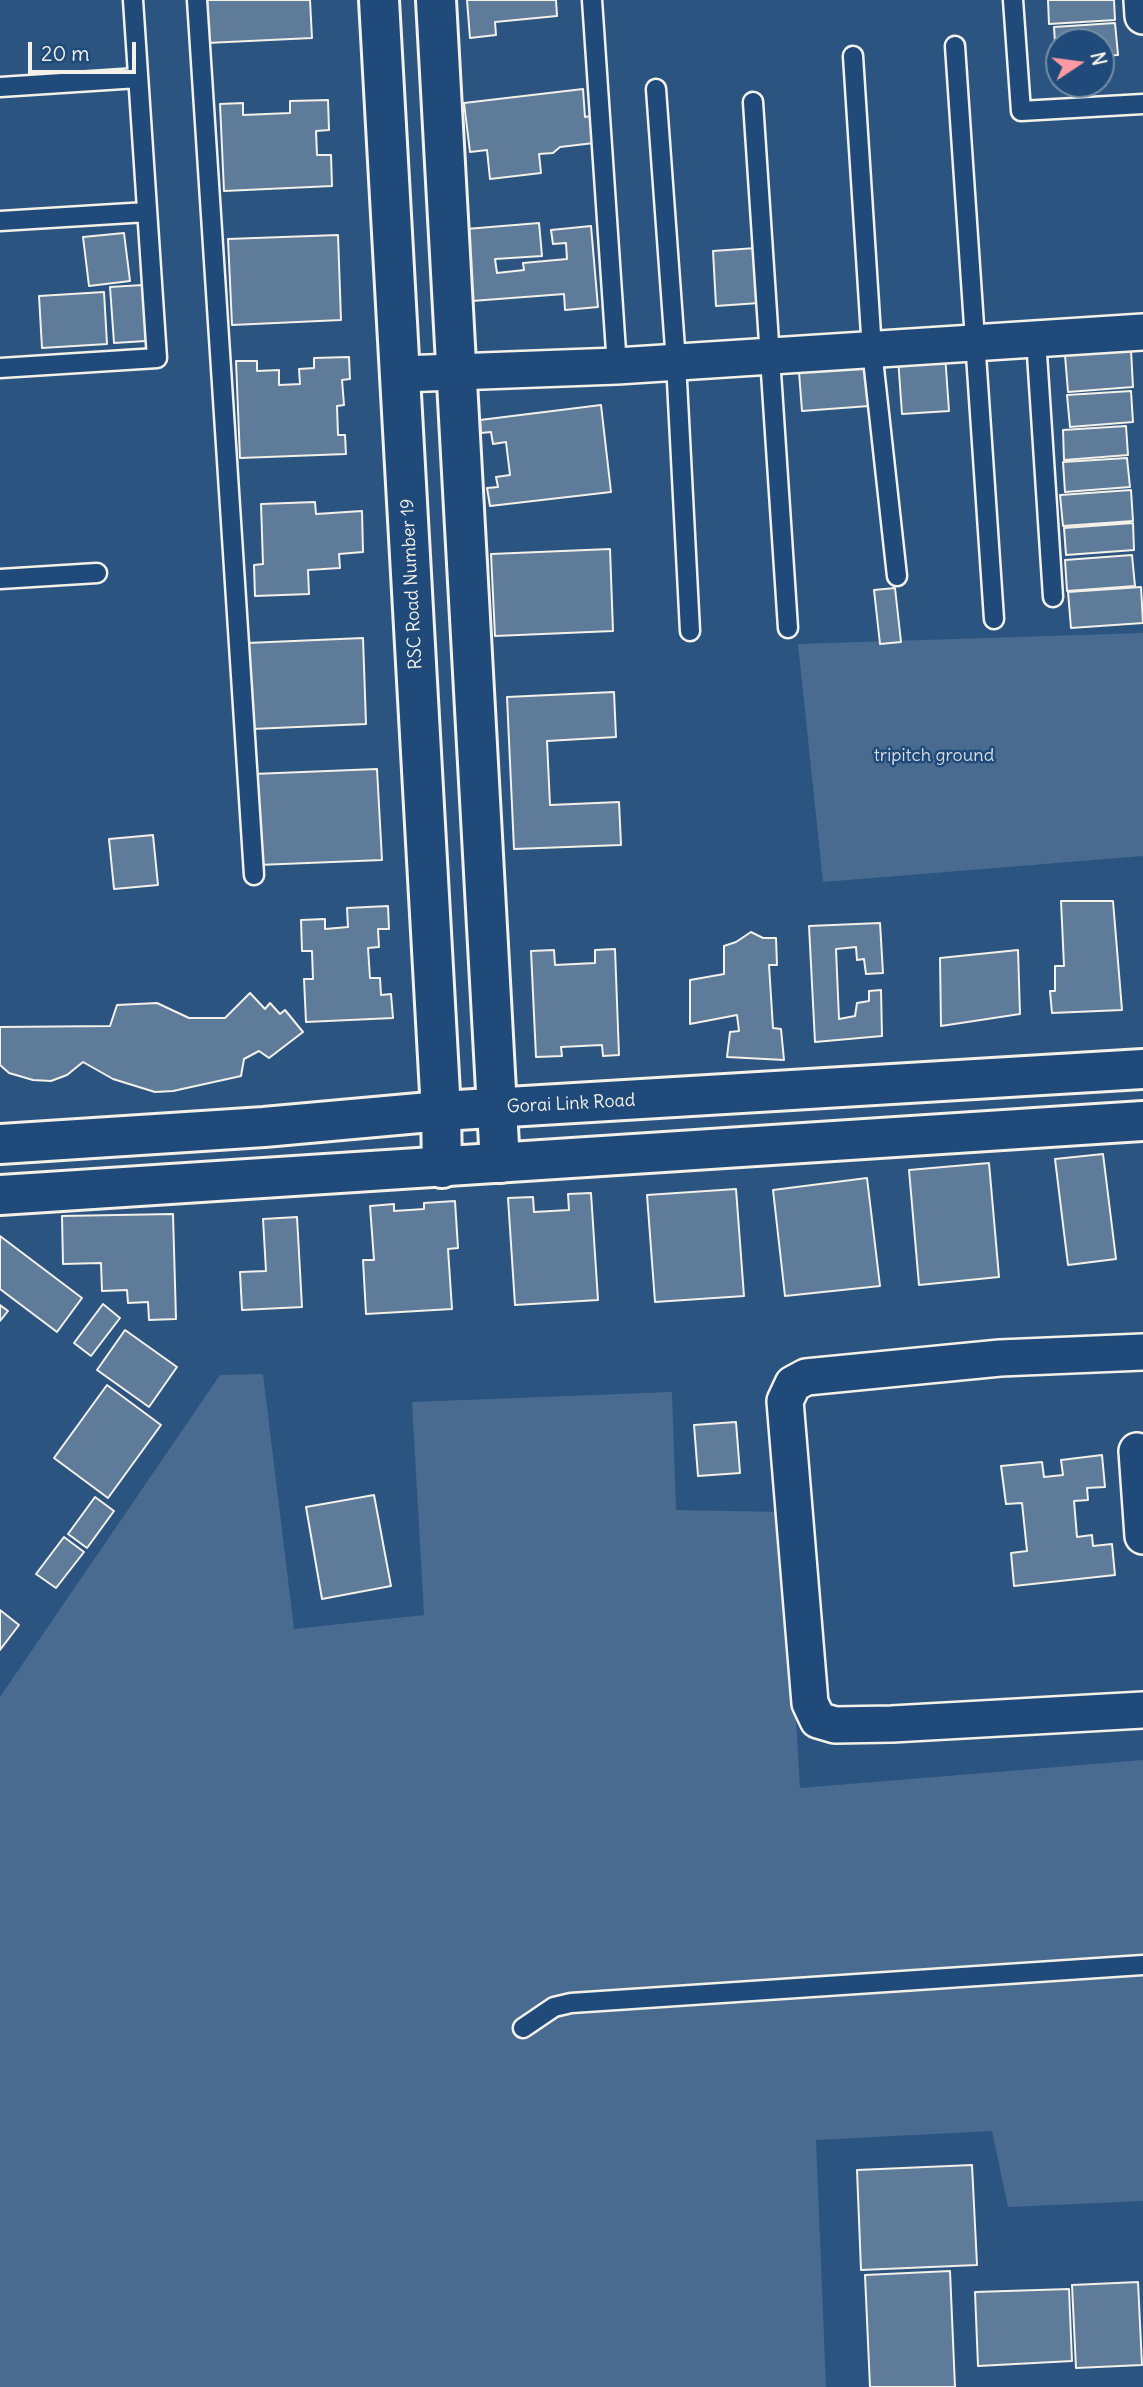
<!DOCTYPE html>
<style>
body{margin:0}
#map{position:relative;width:1143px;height:2387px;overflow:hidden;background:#2c5481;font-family:Delius,sans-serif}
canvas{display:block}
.north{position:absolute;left:1045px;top:28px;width:70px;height:70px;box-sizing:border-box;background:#1f4a7a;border:2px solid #748da6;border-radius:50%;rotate:77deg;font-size:19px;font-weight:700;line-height:28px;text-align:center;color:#f4f1e8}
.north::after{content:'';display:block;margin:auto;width:24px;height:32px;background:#ff9aa2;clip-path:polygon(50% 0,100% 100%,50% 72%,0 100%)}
.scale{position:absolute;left:28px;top:42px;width:108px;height:32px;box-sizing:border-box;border:4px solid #f4f1e8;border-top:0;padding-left:9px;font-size:21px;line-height:24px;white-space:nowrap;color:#f4f1e8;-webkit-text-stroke:5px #1f4a7a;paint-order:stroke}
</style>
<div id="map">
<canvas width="1143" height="2387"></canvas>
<div class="north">N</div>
<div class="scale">20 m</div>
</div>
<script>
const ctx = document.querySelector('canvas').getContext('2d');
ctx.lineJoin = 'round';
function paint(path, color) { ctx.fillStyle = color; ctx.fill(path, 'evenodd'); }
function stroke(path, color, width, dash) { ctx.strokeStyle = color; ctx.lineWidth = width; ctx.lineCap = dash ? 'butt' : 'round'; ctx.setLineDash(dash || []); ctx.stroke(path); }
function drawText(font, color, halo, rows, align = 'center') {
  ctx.font = font + ' Delius,sans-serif'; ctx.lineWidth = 5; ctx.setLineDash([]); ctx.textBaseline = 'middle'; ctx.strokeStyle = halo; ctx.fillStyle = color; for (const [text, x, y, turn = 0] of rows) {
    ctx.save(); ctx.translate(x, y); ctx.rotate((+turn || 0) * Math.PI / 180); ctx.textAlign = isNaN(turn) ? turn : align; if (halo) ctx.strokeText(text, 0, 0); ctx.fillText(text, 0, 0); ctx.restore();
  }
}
paint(new Path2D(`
 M1143 633V856L823 882 798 644Z
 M263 1374 294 1629 424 1615 412 1402 672 1392 676 1510 784 1512 800 1788 1143 1760V2201L1008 2207 992 2131 816 2140 826 2387H0V1697L220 1375Z`), '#496b90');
const building = new Path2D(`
 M205 0H310L312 38 207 43Z
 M467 0H556L557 16 495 22 496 35 470 38Z
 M1048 0H1114L1115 20 1049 24Z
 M1115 23 1118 55 1101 56V42H1059V59H1056L1054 27Z
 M583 89 585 117 591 116 594 143 560 147 553 153 539 154 541 173 490 179 487 150 470 152 464 103Z
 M328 100 329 130 316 131 317 155H331L332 186 224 191 220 104 243 103V115L290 113V101Z
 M539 223 542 256 495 259 497 273 524 270 523 263 567 259 566 243 553 244 551 230 591 226 598 307 565 310 564 294 472 301 466 229Z
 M124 233 130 281 89 286 83 237Z
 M338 235 341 320 232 325 228 239Z
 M756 248 759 303 716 306 713 251Z
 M143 285 146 341 114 343 110 287Z
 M104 292 107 344 42 348 39 296Z
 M1131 350 1133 387 1068 392 1065 355Z
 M945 354 949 411 902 414 898 358Z
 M349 357 350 379 342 380 344 405 337 406 338 435H345L346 454 240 458 236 361H257V371L279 370V385L300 384 299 369 314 368V358Z
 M866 367 869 406 802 411 799 372Z
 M1131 391 1133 422 1070 427 1067 395Z
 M601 405 611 492 490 506 487 488 498 487 496 477 510 475 506 442 493 444 491 432 481 433 480 420Z
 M1126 426 1128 455 1064 460 1063 430Z
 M1127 458 1130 487 1065 492 1063 462Z
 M1131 490 1133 521 1063 526 1060 495Z
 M315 502 316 514 362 511 363 552 339 554 340 568 308 570 309 594 255 596 254 565 263 564 261 504Z
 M1133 523 1134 550 1066 555 1064 528Z
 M610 549 613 631 495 636 491 554Z
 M1132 555 1135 586 1067 591 1065 560Z
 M1141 587 1143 623 1071 628 1068 592Z
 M895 588 901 642 880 644 874 590Z
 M363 638 366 724 252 729 247 643Z
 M614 692 616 737 547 741 550 805 619 802 621 845 514 849 507 697Z
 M377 769 382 860 258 865 253 774Z
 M153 835 158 885 114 889 109 839Z
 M1061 901H1113L1122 1010 1052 1013 1050 991H1055V966H1064Z
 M388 906 389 929H378L379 947 368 948 370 978H380L381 995 391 994 393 1018 306 1022 304 979H313L312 951H302L301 920 325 919V929L348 927 347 908Z
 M880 923 883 973 866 974 864 959 857 960 856 947 836 949 839 1019 855 1016 857 1003 869 1001V991L881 990 882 1036 815 1042 809 926Z
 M751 932 763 938H776L777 965H769L773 1028 781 1029 784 1060 727 1057 730 1032 739 1031 737 1015 690 1024V980L724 974V946L736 942Z
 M615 949 619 1055 603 1056 602 1045 561 1047 562 1056 536 1057 531 951 554 950 555 965 595 963V950Z
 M1018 950 1020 1014 941 1026 940 958Z
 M250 993 265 1009 270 1003 280 1014 285 1010 303 1032 269 1058 259 1051 244 1059 241 1076 173 1091 155 1092 113 1079 83 1062 67 1075 51 1081 33 1080 9 1073 0 1065V1027L110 1026 117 1005 157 1003 189 1018H225Z
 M1103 1154 1116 1259 1068 1265 1055 1159Z
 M989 1163 999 1277 919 1285 909 1170Z
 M867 1178 880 1286 785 1296 773 1190Z
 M736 1189 744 1296 655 1302 647 1195Z
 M591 1193 598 1300 515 1305 508 1198 533 1197 534 1212 569 1210 568 1194Z
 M455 1201 458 1248 448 1249 452 1309 366 1314 363 1260H374L370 1206 394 1204V1211L424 1209V1203Z
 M173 1214 176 1319 149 1320 148 1302 128 1303 127 1290 102 1291 101 1263 63 1264 62 1216Z
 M297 1217 302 1307 242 1310 240 1272 266 1271 263 1219Z
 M0 1236 82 1298 57 1332 0 1289Z
 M103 1304 120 1318 91 1356 74 1343Z
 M0 1305 8 1311 0 1321Z
 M125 1330 177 1367 149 1407 97 1370Z
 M107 1385 161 1425 108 1498 54 1458Z
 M736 1422 740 1473 698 1476 694 1425Z
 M1102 1455 1105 1487 1087 1488 1088 1500 1074 1501 1077 1537 1092 1535 1093 1546 1112 1544 1115 1575 1014 1586 1011 1553 1027 1551 1022 1503 1006 1504 1001 1466 1042 1462 1044 1477 1063 1475 1061 1460Z
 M374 1495 391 1586 322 1599 306 1507Z
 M95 1497 114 1511 87 1548 68 1534Z
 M64 1537 84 1552 56 1588 36 1574Z
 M0 1610 19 1625 0 1650Z
 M972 2165 977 2265 861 2270 857 2170Z
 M950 2271 955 2387H870L865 2275Z
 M1138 2282 1142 2365 1076 2368 1072 2285Z
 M1069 2289 1072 2361 978 2366 975 2292Z`);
paint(building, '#5e7b9a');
stroke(building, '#f4f1e8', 2);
const service = new Path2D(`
 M197 0 254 875
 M592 0 617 366
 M1013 0 1021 111 1143 104
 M955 46 994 619
 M853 56 872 350 897 576
 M0 87 138 78
 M656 89 676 362 690 631
 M753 102 788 628
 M0 221 147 212
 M1036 339 1053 597
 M0 368 157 358 133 0
 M0 579 97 573
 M523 2028 554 2007 571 2003 1143 1965`);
const minor = new Path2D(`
 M1142 0 1143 16
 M401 374 617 366 1143 332
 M1143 1352 1000 1358 806 1377 793 1384 785 1401 810 1703 818 1720 835 1725 892 1724 1143 1710
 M1137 1451 1143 1536`);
const tertiary = new Path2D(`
 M379 0 441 1111 442 1168
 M436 0 500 1163`);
const secondary = new Path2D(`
 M0 1144 264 1127 441 1111 1143 1069
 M0 1195 1143 1121`);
stroke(service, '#f4f1e8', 23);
stroke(minor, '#f4f1e8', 40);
stroke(tertiary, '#f4f1e8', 44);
stroke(secondary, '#f4f1e8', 44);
stroke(service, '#1f4a7a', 18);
stroke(minor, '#1f4a7a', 35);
stroke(tertiary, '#1f4a7a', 38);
stroke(secondary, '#1f4a7a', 38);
drawText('18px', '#f4f1e8', '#1f4a7a', [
 ["RSC Road Number 19",412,584,-93],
 ["Gorai Link Road",571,1104,-3]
]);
drawText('18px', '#dadddb', '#1f4a7a', [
 ["tripitch ground",934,756]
]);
</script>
